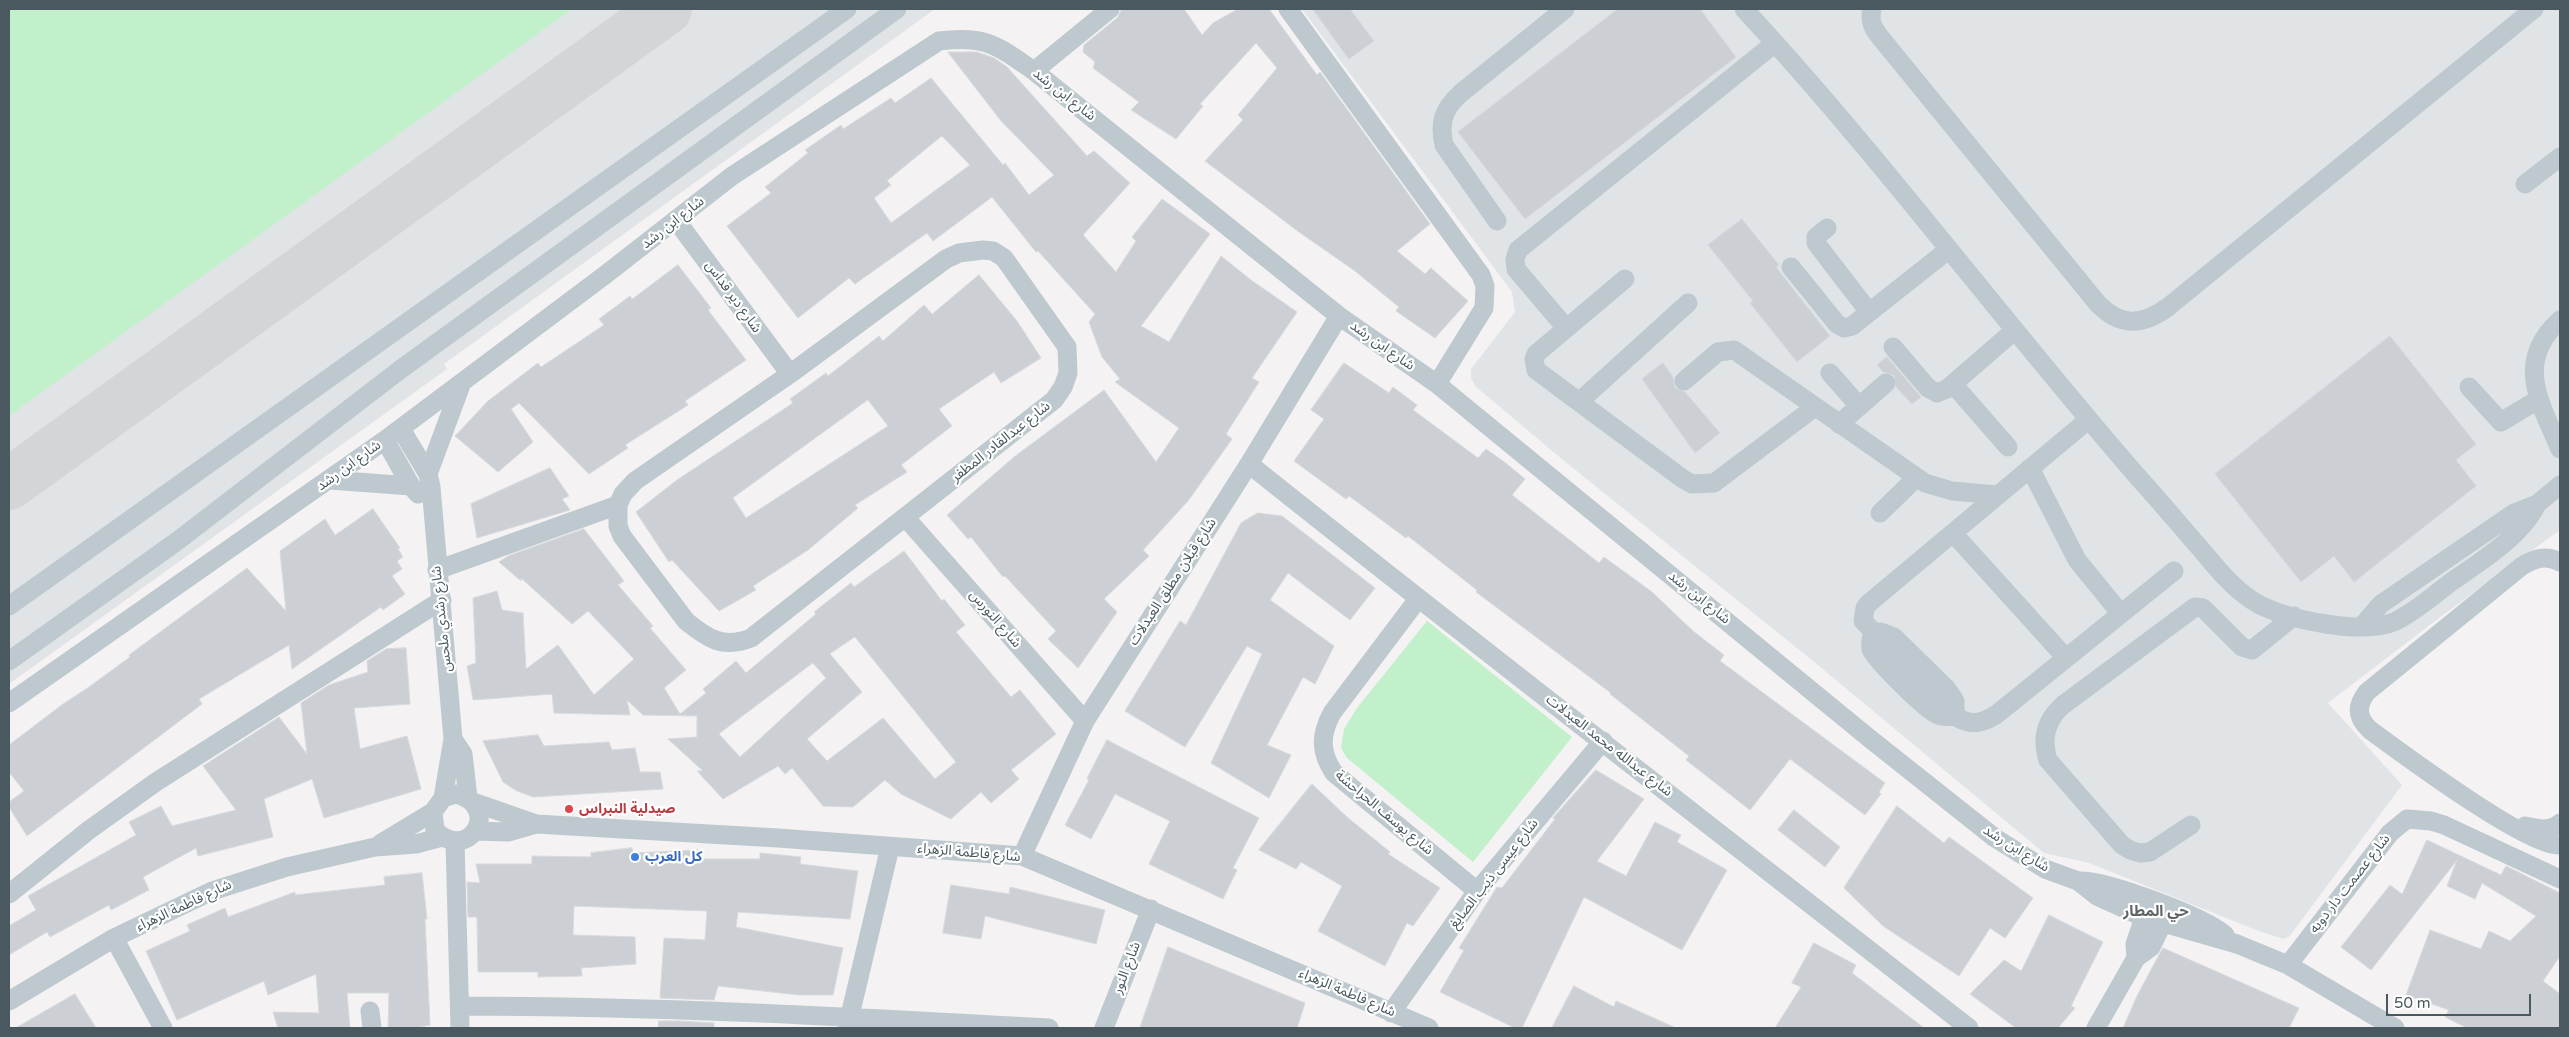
<!DOCTYPE html>
<meta charset="utf-8">
<style>
body{margin:0}
#map{position:relative;width:2569px;height:1037px;overflow:hidden;background:#f4f2f2;font-family:"Varela Round",sans-serif}
canvas{display:block}
.frame{position:absolute;inset:0;border:10px solid #49595f;pointer-events:none}
.scale{position:absolute;left:2386px;top:994px;width:145px;height:22px;box-sizing:border-box;border:2px solid #49595f;border-top:0;padding-left:6px;font-size:15px;line-height:18px;white-space:nowrap;color:#49595f;-webkit-text-stroke:4px #fff;paint-order:stroke}
</style>
<div id="map">
<canvas width="2569" height="1037"></canvas>
<div class="frame"></div>
<div class="scale">50 m</div>
</div>
<script>
const ctx = document.querySelector('canvas').getContext('2d');
ctx.lineJoin = 'round';
function paint(path, color) { ctx.fillStyle = color; ctx.fill(path, 'evenodd'); }
function stroke(path, color, width, dash) { ctx.strokeStyle = color; ctx.lineWidth = width; ctx.lineCap = dash ? 'butt' : 'round'; ctx.setLineDash(dash || []); ctx.stroke(path); }
function drawText(font, color, halo, rows, align = 'center') {
  ctx.font = font + ' "Varela Round","Noto Sans Arabic",sans-serif'; ctx.lineWidth = 4.5; ctx.setLineDash([]); ctx.textBaseline = 'middle'; ctx.strokeStyle = halo; ctx.fillStyle = color; for (const [text, x, y, turn = 0] of rows) {
    ctx.save(); ctx.translate(x, y); ctx.rotate((+turn || 0) * Math.PI / 180); ctx.textAlign = isNaN(turn) ? turn : align; if (halo) ctx.strokeText(text, 0, 0); ctx.fillText(text, 0, 0); ctx.restore();
  }
}
paint(new Path2D(`
 M9 9H935L444 364 447 369 9 684Z
 M1302 9H2560V530L2439 618 2328 703 2402 785 2289 937 2283 939 2256 930 2089 863 2044 853 1813 661 1563 460 1475 386 1471 378V369L1515 312 1512 292Z`), '#e1e4e6');
paint(new Path2D(`
 M12 9H572L9 416V11Z
 M1427 621 1572 737 1473 862 1347 758 1341 748 1344 729 1357 708Z`), '#c1f0cb');
stroke(new Path2D(`
 M9 484 666 9`), '#d4d5d7', 52);
const building = new Path2D(`
 M1122 9H1184L1202 35 1213 23 1238 9H1269L1317 75 1320 72 1430 224 1397 251 1425 274 1431 268 1468 301 1435 338 1396 311 1399 307 1355 271 1299 232 1205 161 1243 120 1238 115 1277 68 1256 43 1200 104 1203 106 1176 139 1131 110 1139 102 1093 68 1095 62 1083 52 1084 45 1117 18Z
 M1313 9H1350L1374 41 1349 59Z
 M1618 9H1700L1736 57 1525 219 1458 132Z
 M948 52H977L994 58 1007 67 1087 156 1094 151 1130 183 1083 235 1116 272 1136 241 1132 237 1162 199 1210 234 1141 326 1169 342 1221 256 1251 280 1297 312 1252 378 1259 382 1226 434 1232 439 1188 501 1143 550 1149 556 1104 599 1117 612 1078 668 1048 639 1056 631 1005 576 1003 577 971 537 968 539 947 515 1014 457 1104 390 1156 462 1179 428 1115 382 1120 379 1102 357 1089 322 1095 314 1038 251 1036 252 992 197 933 241 927 233 855 284 849 278 798 318 727 226 771 193 765 187 808 153 805 150 841 125 843 129 891 98 895 103 931 78 1003 165 1005 163 1029 195 1054 175 1002 122ZM942 136 970 165 891 223 874 198 891 185 887 181Z
 M1742 219 1779 265 1776 267 1830 336 1797 362 1750 303 1753 301 1708 245Z
 M678 265 711 308 708 310 746 360 685 401 688 405 625 445 628 448 589 474 519 403 511 409 533 442 498 472 455 436 488 401 538 363 541 367 604 325 599 319 630 296 632 299Z
 M979 275 1017 321 1041 358 1001 383 994 372 939 409 952 426 901 465 907 472 855 505 858 508 808 550 753 586 756 590 719 611 672 560 669 562 636 512 677 480 793 403 790 399 826 373 828 376 879 336 883 341 924 305 932 314ZM868 400 888 426 746 518 733 498Z
 M2390 336 2476 444 2456 460 2476 486 2354 582 2334 556 2301 582 2215 474Z
 M1887 357 1921 397 1912 404 1896 387 1894 375 1883 372 1877 365Z
 M1344 363 1389 393 1393 387 1417 405 1413 410 1478 458 1486 449 1507 464 1525 479 1512 495 1599 563 1604 557 1652 592 1693 631 1724 655 1720 661 1885 783 1879 792 1881 794 1865 815 1790 759 1750 810 1686 760 1689 756 1610 694 1611 693 1476 592 1477 590 1408 536 1406 538 1349 496 1346 499 1294 461 1324 419 1311 410Z
 M1663 363 1673 377 1675 388 1685 392 1720 433 1695 453 1642 379Z
 M550 468 569 496 562 499 570 510 477 538 471 504Z
 M373 509 400 548 398 549 403 557 397 561 402 569 392 576 405 594 383 610 381 607 292 669 289 645 199 699 202 704 27 836 9 807V802L24 791 9 772V745L63 704 89 687 130 657 129 655 247 568 286 611 280 551 325 519 335 535Z
 M1258 513 1282 516 1375 588 1350 620 1288 573 1270 600 1334 646 1315 684 1303 677 1267 745 1291 755 1269 798 1211 763 1262 654 1247 646 1185 747 1125 711 1180 621 1186 625 1241 523Z
 M584 529 624 581 618 585 653 626 650 628 686 670 664 688 680 714 706 693 703 689 736 661 746 673 816 614 814 612 851 583 854 587 904 551 942 601 944 599 965 625 956 632 1011 697 1020 690 1056 734 1011 770 1019 779 991 803 981 792 951 819 901 794 885 780 853 807 823 806 792 768 785 774 778 766 723 799 697 771H703L668 739 697 737V716L643 715 627 700 630 715 554 713 552 694 473 700 467 666 476 663 473 598 497 591 502 610 523 613 526 669 558 645 594 695 634 659 588 611 572 624 521 578V581L499 562 508 556ZM855 637 956 762 935 779 883 718 827 761 807 739 862 692 830 654ZM813 663 826 678 740 757 719 734Z
 M406 648 410 704 354 708 360 749 407 736 421 789 324 818 312 779 264 799 273 837 198 856 196 848 143 877 149 890 111 910 109 905 50 937 47 932 9 955V926L36 910 28 896 136 835 129 822 161 806 172 826 236 810 203 766 279 717 307 754 301 703 329 685 368 672 367 661 386 649Z
 M538 735 544 746 609 742 612 750 635 748 640 772H660L663 789 533 797 517 791 503 782 483 741Z
 M1107 740 1259 818 1233 868 1237 870 1223 899 1149 864 1170 821 1115 794 1091 839 1065 825 1089 780 1087 779Z
 M1596 770 1644 799 1597 861 1626 876 1655 822 1681 835 1677 842 1727 870 1682 950 1584 897 1522 1028H1515L1440 992 1464 950 1459 948 1497 887 1502 888 1555 819 1553 818Z
 M1312 784 1347 817 1390 852 1388 854 1440 888 1413 926 1407 923 1385 966 1318 931 1342 886 1301 862 1296 869 1259 850Z
 M1897 806 1944 843 1949 837 2033 898 2005 938 1990 928 1959 976 1883 926 1844 888Z
 M1794 810 1840 847 1825 867 1778 830Z
 M2427 840 2501 875 2506 866 2560 893V956L2543 981 2560 994V1028H2467L2445 1017 2449 1010 2406 995 2430 930 2481 949 2489 931 2510 941 2536 916 2482 883 2475 899 2447 886 2457 860 2371 970 2341 947 2390 885 2402 894Z
 M632 848 633 853 699 850 698 859H760V853L801 857 800 864 858 871 850 919 738 912 736 927 843 948 833 995H799L718 986 714 1000 660 998 664 938 705 940 707 911 574 906 573 935 635 937 636 964 581 968 582 976 538 977V972H478L477 917H468L467 882 480 883 476 864H532V856L591 857V853Z
 M422 873 427 919H425L430 1025 415 1028H388L389 993H347L350 1028H278L273 1012 319 1013 316 974 268 995 264 981 177 1020 146 951 190 931 187 925 225 908 228 917 295 892V895L385 885 384 877Z
 M951 885 1009 894 1010 887 1105 910 1096 944 985 916 981 939 943 933Z
 M2049 915 2103 942 2071 1006 2075 1008 2058 1028H2016L1970 994 2004 960 2021 971Z
 M1814 943 1856 965 1852 973 1924 1028H1775L1801 987 1792 983Z
 M1168 947 1305 1003 1297 1028H1140Z
 M2163 948 2299 1008 2289 1028H2123L2137 996Z
 M1574 986 1614 1007 1616 1001 1676 1028H1552Z
 M75 994 96 1028H16Z
 M659 1021H680L714 1023V1028H659Z`);
paint(building, '#ccd0d4');
stroke(building, '#d6d9dd', 1);
stroke(new Path2D(`
 M1288 9 1481 275 1485 286 1484 308 1437 384
 M1744 9C1882 158 2003 322 2137 476 2158 499 2178 523 2199 547 2217 568 2235 592 2260 605 2291 620 2364 636 2396 621 2416 611 2434 595 2451 582 2480 562 2522 536 2537 504
 M1872 9C1869 21 1873 28 1880 37L2098 304C2121 327 2142 326 2168 307L2534 9
 M1034 71 1110 9
 M2525 184 2560 157
 M676 220 790 374
 M1497 221 1444 145C1439 123 1443 109 1461 93L1565 9
 M1827 228 1816 237V243L1869 312
 M983 250 993 251 1004 258 1067 347 1068 373 1063 387 1054 400 751 638C723 649 708 639 686 621L622 536 618 526V505L623 494 635 481 790 374 946 259 959 253Z
 M1791 267 1837 324 1844 328 1852 326 1948 250
 M1625 279 1536 354 1534 359 1536 370 1683 479 1692 484 1714 483 1815 407
 M2560 320C2514 362 2540 402 2560 449
 M1566 328 1516 269 1515 259 1518 250 1775 43
 M1893 347 1928 388 1937 393 1947 389 2015 330
 M1830 373 1859 406
 M1684 381 1718 352 1734 350 1925 483 1952 491 1997 495
 M1953 384 2008 447
 M2469 387 2501 422 2539 399
 M1580 401 1688 303
 M2088 420 1869 603 1865 608 1863 621 1955 716C1970 726 1982 724 1997 714L2174 571
 M1839 424 1886 383
 M401 429 428 474 431 487 453 739 443 798
 M385 440 411 486 418 494
 M1249 464C1487 654 1729 840 1969 1028
 M2030 468 2077 560 2121 614
 M428 474 461 385
 M330 480 411 486
 M1880 513 1916 478
 M905 517 1085 721
 M1953 533 2066 658
 M2560 562C2546 555 2535 558 2522 566L2367 692C2356 706 2357 718 2370 730 2400 752 2529 848 2560 845
 M437 570 618 505
 M1418 599 1332 713C1320 735 1320 752 1334 773L1477 891
 M9 606 847 9
 M2362 626 2381 604 2514 513 2537 504 2560 485
 M1881 632 1894 637 1947 689 1955 701V716C1948 717 1942 717 1936 714 1926 710 1873 658 1871 649 1870 643 1871 638 1873 633Z
 M9 661 176 542 401 369 897 9
 M9 703 385 440 605 275 732 176 939 41C986 35 996 45 1034 71L1339 316 1437 384 1869 738 1995 838 2045 869 2078 881 2097 896 2143 917 2237 944 2288 965 2395 1028
 M453 739 463 754 468 798
 M473 802 536 824
 M2191 825 2150 852 2140 853 2130 850 2122 845 2048 760C2041 738 2046 720 2063 705L2195 607 2203 608 2242 647 2252 650 2294 616
 M2525 826C2538 829 2549 832 2560 823
 M475 831 508 832 536 824 778 838 1022 856 1429 1028
 M455 842 460 1028
 M380 844 433 812 443 798 456 794C504 808 467 864 435 830L433 812
 M1022 856 1085 721 1249 464 1339 316
 M2078 881C2105 879 2204 917 2225 935
 M9 894 89 830 156 782 442 600
 M114 938 163 1028
 M2136 958 2135 944 2148 906
 M2288 965 2390 833 2407 819 2431 821 2444 825 2560 879
 M9 1001 114 938 212 891 287 867 375 847 416 844 442 837
 M460 1006C656 1006 853 1017 1049 1028
 M370 1011 372 1028
 M1391 1013 1477 891 1603 741
 M847 1028 890 847
 M1104 1028 1151 909
 M2096 1028 2136 958 2151 947 2168 912`), '#bdc9ce', 19);
for (const [x, y, r, color] of [
 [569,809,5,"#e0444e"],
 [635,857,5,"#3f7fe0"]
]) { const dot = new Path2D(); dot.arc(x, y, r, 0, 2 * Math.PI); ctx.fillStyle = color; ctx.fill(dot); stroke(dot, '#fff', 2); }
drawText('14px', '#49595f', '#fff', [
 ["شارع ابن رشد",1064,95,38],
 ["شارع ابن رشد",673,223,-38],
 ["شارع دير قداس",733,297,54],
 ["شارع ابن رشد",1382,346,35],
 ["شارع عبدالقادر المظفر",1001,442,-38],
 ["شارع ابن رشد",349,466,-36],
 ["شارع قبلان مطلق العبدلات",1173,582,-57],
 ["شارع ابن رشد",1699,598,39],
 ["شارع رشدي ملحس",442,619,-96],
 ["شارع النورس",995,619,49],
 ["شارع عبدالله محمد العبدلات",1609,746,38],
 ["شارع يوسف الحراحشة",1384,813,40],
 ["شارع ابن رشد",2016,849,32],
 ["شارع فاطمة الزهراء",969,853,5],
 ["شارع عيسى ذيب الصايغ",1494,874,-52],
 ["شارع عصمت دار دويه",2350,884,-52],
 ["شارع فاطمة الزهراء",184,906,-25],
 ["شارع النور",1127,968,-69],
 ["شارع فاطمة الزهراء",1347,993,23]
]);
drawText('bold 14px', '#be3a42', '#fff', [
 ["صيدلية النبراس",579,809]
], 'left');
drawText('bold 14px', '#366cbe', '#fff', [
 ["كل العرب",645,857]
], 'left');
drawText('bold 15px', '#5e6366', '#fff', [
 ["حي المطار",2156,912]
]);
</script>
